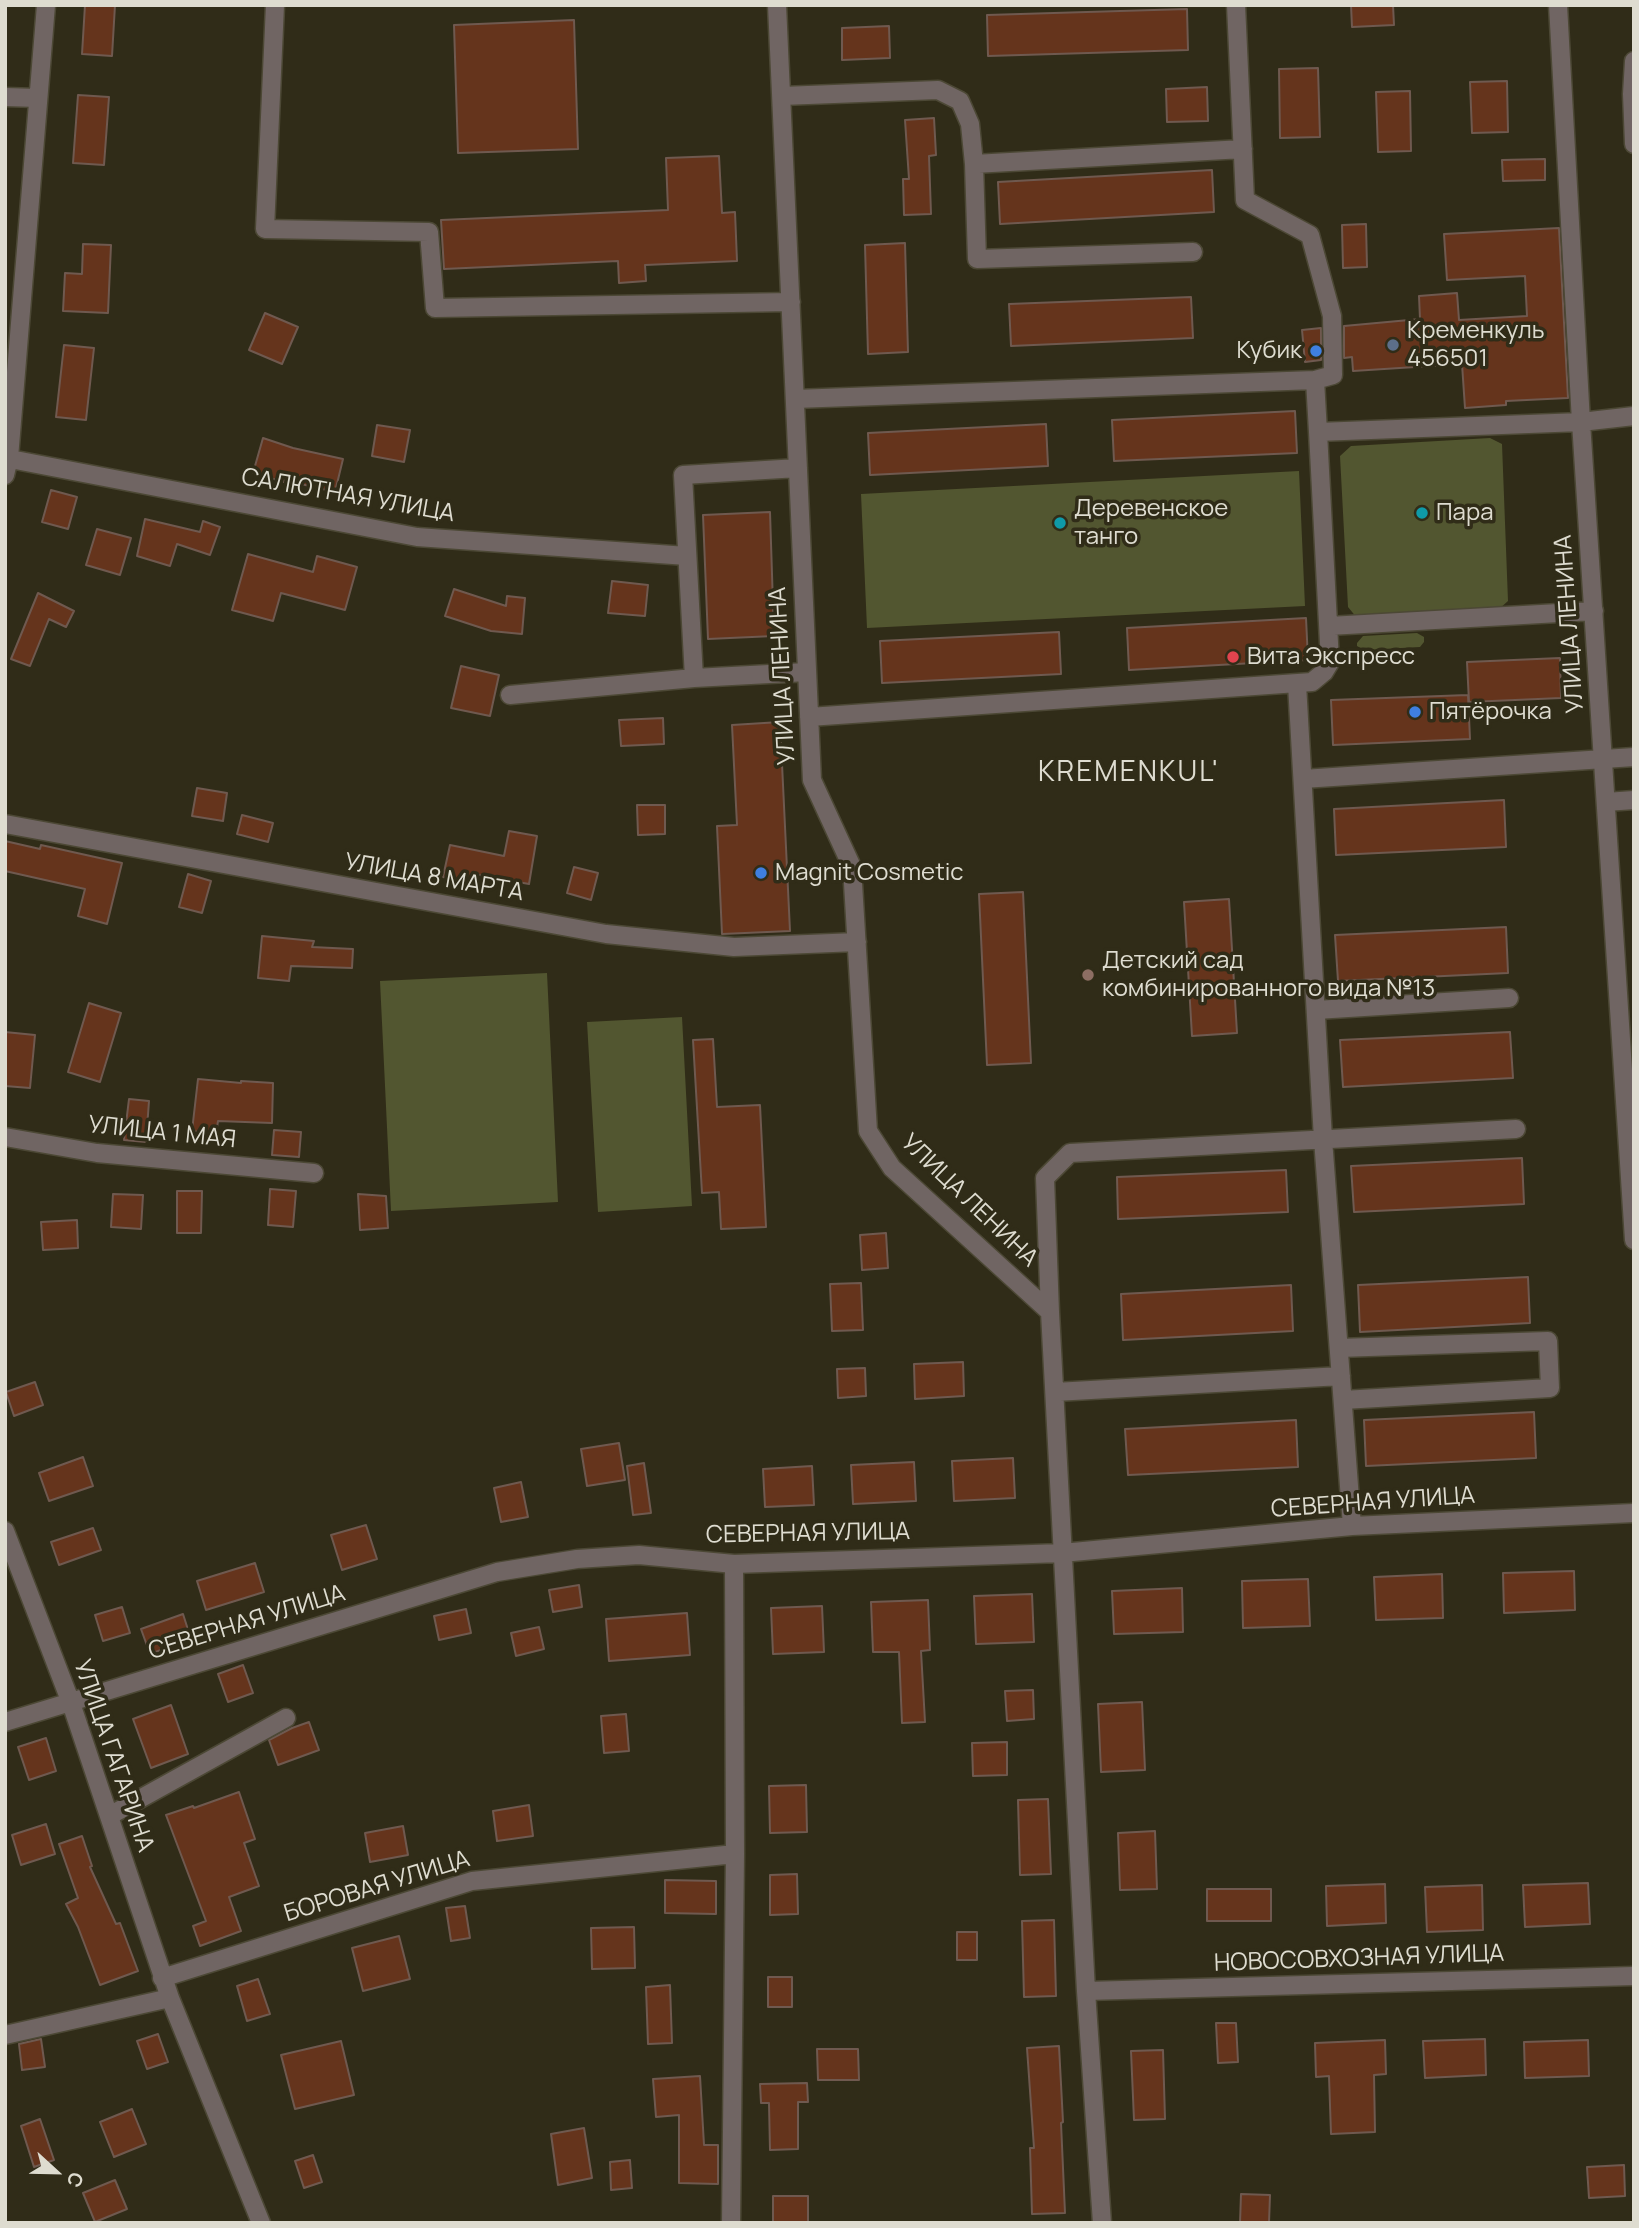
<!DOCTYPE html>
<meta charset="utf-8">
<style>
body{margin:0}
#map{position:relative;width:1639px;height:2228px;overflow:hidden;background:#302c18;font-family:Manrope,sans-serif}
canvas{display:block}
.frame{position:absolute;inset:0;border:7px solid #dedcd0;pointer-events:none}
.north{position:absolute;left:21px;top:2137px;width:70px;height:70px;-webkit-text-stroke:5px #302c18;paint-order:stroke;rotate:112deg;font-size:19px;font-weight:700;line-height:28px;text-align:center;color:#dedcd0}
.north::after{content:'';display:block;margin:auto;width:24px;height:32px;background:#dedcd0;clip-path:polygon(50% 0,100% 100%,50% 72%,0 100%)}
</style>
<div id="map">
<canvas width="1639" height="2228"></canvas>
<div class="frame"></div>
<div class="north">С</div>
</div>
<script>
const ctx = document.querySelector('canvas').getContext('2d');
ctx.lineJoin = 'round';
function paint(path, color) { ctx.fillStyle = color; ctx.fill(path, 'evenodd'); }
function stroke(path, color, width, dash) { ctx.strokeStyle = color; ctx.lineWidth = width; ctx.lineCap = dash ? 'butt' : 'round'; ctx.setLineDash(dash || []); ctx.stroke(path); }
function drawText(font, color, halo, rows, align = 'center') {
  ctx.font = font + ' Manrope,sans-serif'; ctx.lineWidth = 7; ctx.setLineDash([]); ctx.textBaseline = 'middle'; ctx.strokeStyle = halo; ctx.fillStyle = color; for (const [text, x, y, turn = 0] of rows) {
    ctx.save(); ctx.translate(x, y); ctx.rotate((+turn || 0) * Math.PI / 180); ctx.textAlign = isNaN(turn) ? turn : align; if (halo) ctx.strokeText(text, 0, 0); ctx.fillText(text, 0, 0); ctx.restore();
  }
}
paint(new Path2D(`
 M1490 438 1502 444 1508 601 1498 610 1357 618 1348 607 1340 456 1351 446Z
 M1299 471 1305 606 867 628 861 494Z
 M1417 633 1424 637V642L1420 647 1364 650 1357 646V643L1363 636Z
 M547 973 558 1202 391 1211 380 981Z
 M682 1017 692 1206 598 1212 587 1022Z`), '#525630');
const building = new Path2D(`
 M85 5H115L112 56 82 54Z
 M1351 5H1393L1394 25 1352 27Z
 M1187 9 1188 50 988 56 987 15Z
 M574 20 578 149 458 153 454 25Z
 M889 26 890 58 842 60V28Z
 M1318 68 1320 137 1280 138 1279 69Z
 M1507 81 1508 132 1472 133 1470 82Z
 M1207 87 1208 121 1167 122 1166 89Z
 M1410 91 1411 151 1378 152 1376 92Z
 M78 95 109 97 104 165 73 163Z
 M934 118 936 155 929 156 931 214 904 215 903 179H909L905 120Z
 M719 156 722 213 735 212 737 261 645 265 646 281 619 283 618 261 444 269 441 220 668 210 666 158Z
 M1545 159V180L1503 181 1502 160Z
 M1212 170 1214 212 1000 224 998 182Z
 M1366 224 1367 267 1343 268 1342 225Z
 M1559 228 1568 398 1506 401V405L1465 408 1462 364 1353 371 1352 357 1344 358V326L1420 319 1419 296 1457 293 1459 320 1527 316 1525 276 1447 280 1444 234Z
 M905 243 908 352 868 354 865 245Z
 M83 244 111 245 108 313 63 311 65 273 82 274Z
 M1191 297 1193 338 1011 346 1009 304Z
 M265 313 298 327 282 364 249 350Z
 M1321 328V360L1305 362 1302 330Z
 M64 345 94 348 86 420 56 417Z
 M1295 411 1297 453 1114 461 1112 420Z
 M1046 424 1048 466 870 475 868 433Z
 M377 425 410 430 404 462 372 456Z
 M263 438 293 448 343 459 335 492 284 480V482L253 473Z
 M51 490 77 497 68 529 42 522Z
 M770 512 774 636 708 639 703 515Z
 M145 519 200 532 203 521 220 527 210 555 177 544 170 566 137 556Z
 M97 529 131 538 120 575 86 565Z
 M248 554 313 572 317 556 357 567 345 610 281 593 273 621 232 610Z
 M612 581 648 585 645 616 608 613Z
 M454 589 506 606 507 596 525 598 522 634 491 631 445 616Z
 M38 593 74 611 66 627 49 619 30 666 11 659Z
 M1306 618 1308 660 1129 670 1127 628Z
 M1059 632 1061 674 882 683 880 641Z
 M1560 658 1561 698 1469 702 1467 662Z
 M461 666 499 675 490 716 451 708Z
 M1468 695 1470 739 1333 745 1331 700Z
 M663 718 664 744 621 746 619 720Z
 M780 722 790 931 722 934 717 826 737 825 732 725Z
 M197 788 227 793 223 821 192 816Z
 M1504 800 1506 847 1336 855 1334 809Z
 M637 805H665V834L638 835Z
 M242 815 273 823 268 842 237 834Z
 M509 831 537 836 529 884 474 874 471 884 443 877 450 845 504 856Z
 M5 841 40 849 41 845 122 863 107 924 78 916 85 889 5 871Z
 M574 867 598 873 591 900 567 893Z
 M188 874 211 881 202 913 179 907Z
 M1023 892 1031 1063 987 1065 979 894Z
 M1229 899 1237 1033 1192 1036 1184 902Z
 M1506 927 1508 973 1338 981 1335 935Z
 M262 936 314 941 312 947 353 949 352 968 291 966 289 981 258 978Z
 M89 1003 121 1013 100 1082 68 1072Z
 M5 1032 35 1035 30 1088 5 1086Z
 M1510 1032 1513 1078 1343 1087 1340 1040Z
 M713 1039 717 1107 760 1105 766 1227 721 1229 719 1192 702 1193 693 1040Z
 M198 1079 241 1083V1081L273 1083 272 1123 218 1121 216 1134 192 1131Z
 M129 1099 149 1101 146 1142 124 1140Z
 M274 1130 301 1132 299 1157 272 1155Z
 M1522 1158 1524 1204 1354 1212 1351 1166Z
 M1286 1170 1288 1212 1118 1219 1117 1177Z
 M270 1189 296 1191 293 1227 268 1225Z
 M177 1191H202L201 1233H177Z
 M113 1194 143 1195 141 1229 111 1227Z
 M358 1194 386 1196 388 1228 360 1230Z
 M77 1220 78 1248 43 1250 41 1222Z
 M886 1233 888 1268 862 1270 860 1235Z
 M1528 1277 1530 1323 1360 1332 1358 1285Z
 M861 1283 863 1330 832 1331 830 1284Z
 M1291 1285 1293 1331 1123 1340 1121 1294Z
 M963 1362 964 1396 915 1399 914 1364Z
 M865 1368 866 1396 838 1398 837 1369Z
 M35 1382 43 1405 14 1416 6 1392Z
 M1534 1412 1536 1458 1366 1466 1364 1420Z
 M1296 1420 1298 1467 1128 1475 1125 1429Z
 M619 1443 625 1480 587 1486 581 1449Z
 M83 1457 93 1486 49 1501 39 1473Z
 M1013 1458 1015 1498 954 1501 952 1461Z
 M914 1462 916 1501 853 1504 851 1465Z
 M644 1463 651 1513 633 1515 627 1466Z
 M812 1466 814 1505 765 1507 763 1469Z
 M521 1482 528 1517 501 1522 494 1488Z
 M366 1525 377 1559 342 1570 331 1535Z
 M93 1528 101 1550 59 1565 51 1542Z
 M255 1563 264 1592 206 1610 197 1581Z
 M1574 1571 1575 1610 1504 1613 1503 1573Z
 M1442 1574 1443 1618 1376 1620 1374 1577Z
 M1308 1579 1310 1626 1243 1628 1242 1581Z
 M579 1585 582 1607 553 1612 549 1590Z
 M1182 1588 1183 1632 1114 1634 1112 1591Z
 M1032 1594 1034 1642 976 1644 974 1596Z
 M928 1600 930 1650 921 1651 925 1722 902 1723 899 1652H873L871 1602Z
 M822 1606 824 1652 773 1654 771 1608Z
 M122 1607 130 1633 103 1641 95 1615Z
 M466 1609 471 1633 439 1640 434 1616Z
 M687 1613 690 1655 609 1661 606 1619Z
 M183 1614 191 1639 150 1654 141 1629Z
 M539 1627 544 1649 516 1656 511 1633Z
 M243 1665 253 1693 228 1702 218 1674Z
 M1033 1690 1034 1719 1007 1721 1005 1691Z
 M1142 1702 1145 1770 1101 1772 1098 1704Z
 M171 1705 188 1754 151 1768 133 1719Z
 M626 1714 629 1751 604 1753 601 1716Z
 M309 1722 319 1750 278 1765 269 1740 292 1728Z
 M46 1738 56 1771 29 1780 18 1747Z
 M1007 1742V1775L973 1776 972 1743Z
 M806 1785 807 1832 770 1833 769 1786Z
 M239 1792 255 1839 244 1843 259 1886 229 1897 241 1931 200 1946 193 1926 206 1921 166 1815 193 1806 194 1808Z
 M1048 1799 1051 1874 1020 1875 1018 1800Z
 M529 1805 533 1836 497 1841 493 1811Z
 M46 1824 55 1854 21 1865 12 1835Z
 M403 1826 408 1855 370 1862 365 1833Z
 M1155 1831 1157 1889 1120 1890 1118 1833Z
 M82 1836 92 1866 90 1867 116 1924 120 1923 138 1971 100 1985 78 1927 66 1904 78 1898 59 1844Z
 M797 1874 798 1914 770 1915V1875Z
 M665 1880 716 1881V1914L665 1913Z
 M1588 1883 1590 1924 1525 1927 1523 1885Z
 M1385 1884 1386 1923 1327 1926 1326 1886Z
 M1482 1885 1483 1930 1427 1932 1425 1887Z
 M1207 1889H1271V1921H1207Z
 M465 1906 470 1938 451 1941 446 1908Z
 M1054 1920 1056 1996 1024 1997 1022 1921Z
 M634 1927 635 1968 592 1969 591 1928Z
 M957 1932H977V1960H957Z
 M399 1936 410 1979 363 1991 352 1948Z
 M768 1977H792V2007H768Z
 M258 1979 270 2014 247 2021 237 1986Z
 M670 1985 672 2043 648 2044 646 1987Z
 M1216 2023H1236L1238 2062 1218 2063Z
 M158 2034 168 2062 147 2069 137 2041Z
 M41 2039 45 2067 22 2070 19 2044Z
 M1485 2039 1486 2075 1425 2078 1423 2041Z
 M1385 2040 1386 2074 1374 2075 1375 2132 1331 2134 1329 2076 1316 2077 1315 2043Z
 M1588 2040 1589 2076 1525 2078 1524 2042Z
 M341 2041 354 2095 295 2109 281 2055Z
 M1059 2046 1063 2122 1061 2123 1065 2213 1032 2214 1030 2148H1034L1027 2048Z
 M817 2049H858L859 2080H818Z
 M1163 2050 1165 2119 1134 2120 1131 2051Z
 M700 2076 704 2145H718V2184L679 2183V2115L656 2117 653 2079Z
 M807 2083 808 2102H798V2149L770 2150 769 2103H761L760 2084Z
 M132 2109 146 2144 114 2157 100 2122Z
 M40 2119 54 2160 34 2167 21 2126Z
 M584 2128 592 2178 558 2185 551 2134Z
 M313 2155 322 2182 304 2188 295 2161Z
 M630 2160 632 2188 611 2190 610 2162Z
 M1624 2165 1625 2196 1589 2198 1587 2167Z
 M115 2180 127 2209 95 2222 83 2193Z
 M1241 2194 1270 2195 1269 2223H1240Z
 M773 2196H808V2223H773Z`);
paint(building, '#65341c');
stroke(building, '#6f594f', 2);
const minor = new Path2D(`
 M275 5 265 229 429 232 435 308 791 302
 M777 5 812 780 852 867 868 1131 892 1168 1050 1312 1086 1991 1102 2223
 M1236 5 1245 200 1310 235 1332 316 1333 375 1315 380
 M1558 5 1581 422 1634 1240
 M1634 61 1632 94 1634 144
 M782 96 938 90 960 101 970 124 974 164 1243 149
 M5 97 38 98
 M974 164 977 259 1193 252
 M795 399 1315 380 1318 432 1581 422 1634 416
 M5 458 417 537 687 556
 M798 468 683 475 694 678 807 672
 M5 475 9 458 46 5
 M1329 626 1594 611
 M1297 684 1323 1139 1352 1526
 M510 695 694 678
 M809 717 1312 682 1324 672 1330 662 1318 432
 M1303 779 1634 757
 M1606 802 1634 800
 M5 824 606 934 734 947 857 942
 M1316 1010 1509 998
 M5 1137 97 1153 314 1173
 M1050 1312 1045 1178 1070 1153 1516 1129
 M1339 1348 1548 1341 1550 1388 1343 1400
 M1055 1392 1341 1376
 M5 1531 71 1703 170 1998 261 2223
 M5 1722 497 1572 577 1559 639 1555 734 1564 1062 1553 1352 1526 1634 1513
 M109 1816 286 1718
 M162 1978 472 1881 735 1854
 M1086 1991 1634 1976
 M5 2035 170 1998
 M731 2223 735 1854 734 1564`);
stroke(minor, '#4c4835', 21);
stroke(minor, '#706563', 18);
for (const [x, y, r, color] of [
 [1393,345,7,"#5c6f8a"],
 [1316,351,7,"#3f7fe0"],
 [1422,513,7,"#0f9aa8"],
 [1060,523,7,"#0f9aa8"],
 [1233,657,7,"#e0444e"],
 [1415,712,7,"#3f7fe0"],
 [761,873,7,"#3f7fe0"],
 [1088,975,7,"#8d6e63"]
]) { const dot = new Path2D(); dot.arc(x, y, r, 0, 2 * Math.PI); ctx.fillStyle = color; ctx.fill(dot); stroke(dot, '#302c18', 2.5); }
drawText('24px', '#dedcd0', '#302c18', [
 ["Кременкуль",1407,331],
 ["456501",1407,359],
 ["Кубик",1302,351,"right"],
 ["Деревенское",1074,509],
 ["танго",1074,537],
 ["Пара",1436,513],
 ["Вита Экспресс",1247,657],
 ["Пятёрочка",1429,712],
 ["Magnit Cosmetic",775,873],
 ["Детский сад",1102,961],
 ["комбинированного вида №13",1102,989]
], 'left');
drawText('24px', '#dedcd0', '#302c18', [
 ["САЛЮТНАЯ УЛИЦА",348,496,10],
 ["УЛИЦА ЛЕНИНА",1570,624,-94],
 ["УЛИЦА ЛЕНИНА",783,676,-93],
 ["УЛИЦА 8 МАРТА",434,878,10],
 ["УЛИЦА 1 МАЯ",162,1133,6],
 ["УЛИЦА ЛЕНИНА",969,1201,44],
 ["СЕВЕРНАЯ УЛИЦА",1373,1503,-4],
 ["СЕВЕРНАЯ УЛИЦА",808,1534,-1],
 ["СЕВЕРНАЯ УЛИЦА",247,1623,-17],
 ["УЛИЦА ГАГАРИНА",113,1756,71],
 ["БОРОВАЯ УЛИЦА",377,1887,-17],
 ["НОВОСОВХОЗНАЯ УЛИЦА",1359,1959,-2]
]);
ctx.letterSpacing = '2px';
drawText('28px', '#dedcd0', '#302c18', [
 ["KREMENKUL'",1129,773]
]);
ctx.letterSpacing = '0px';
</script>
